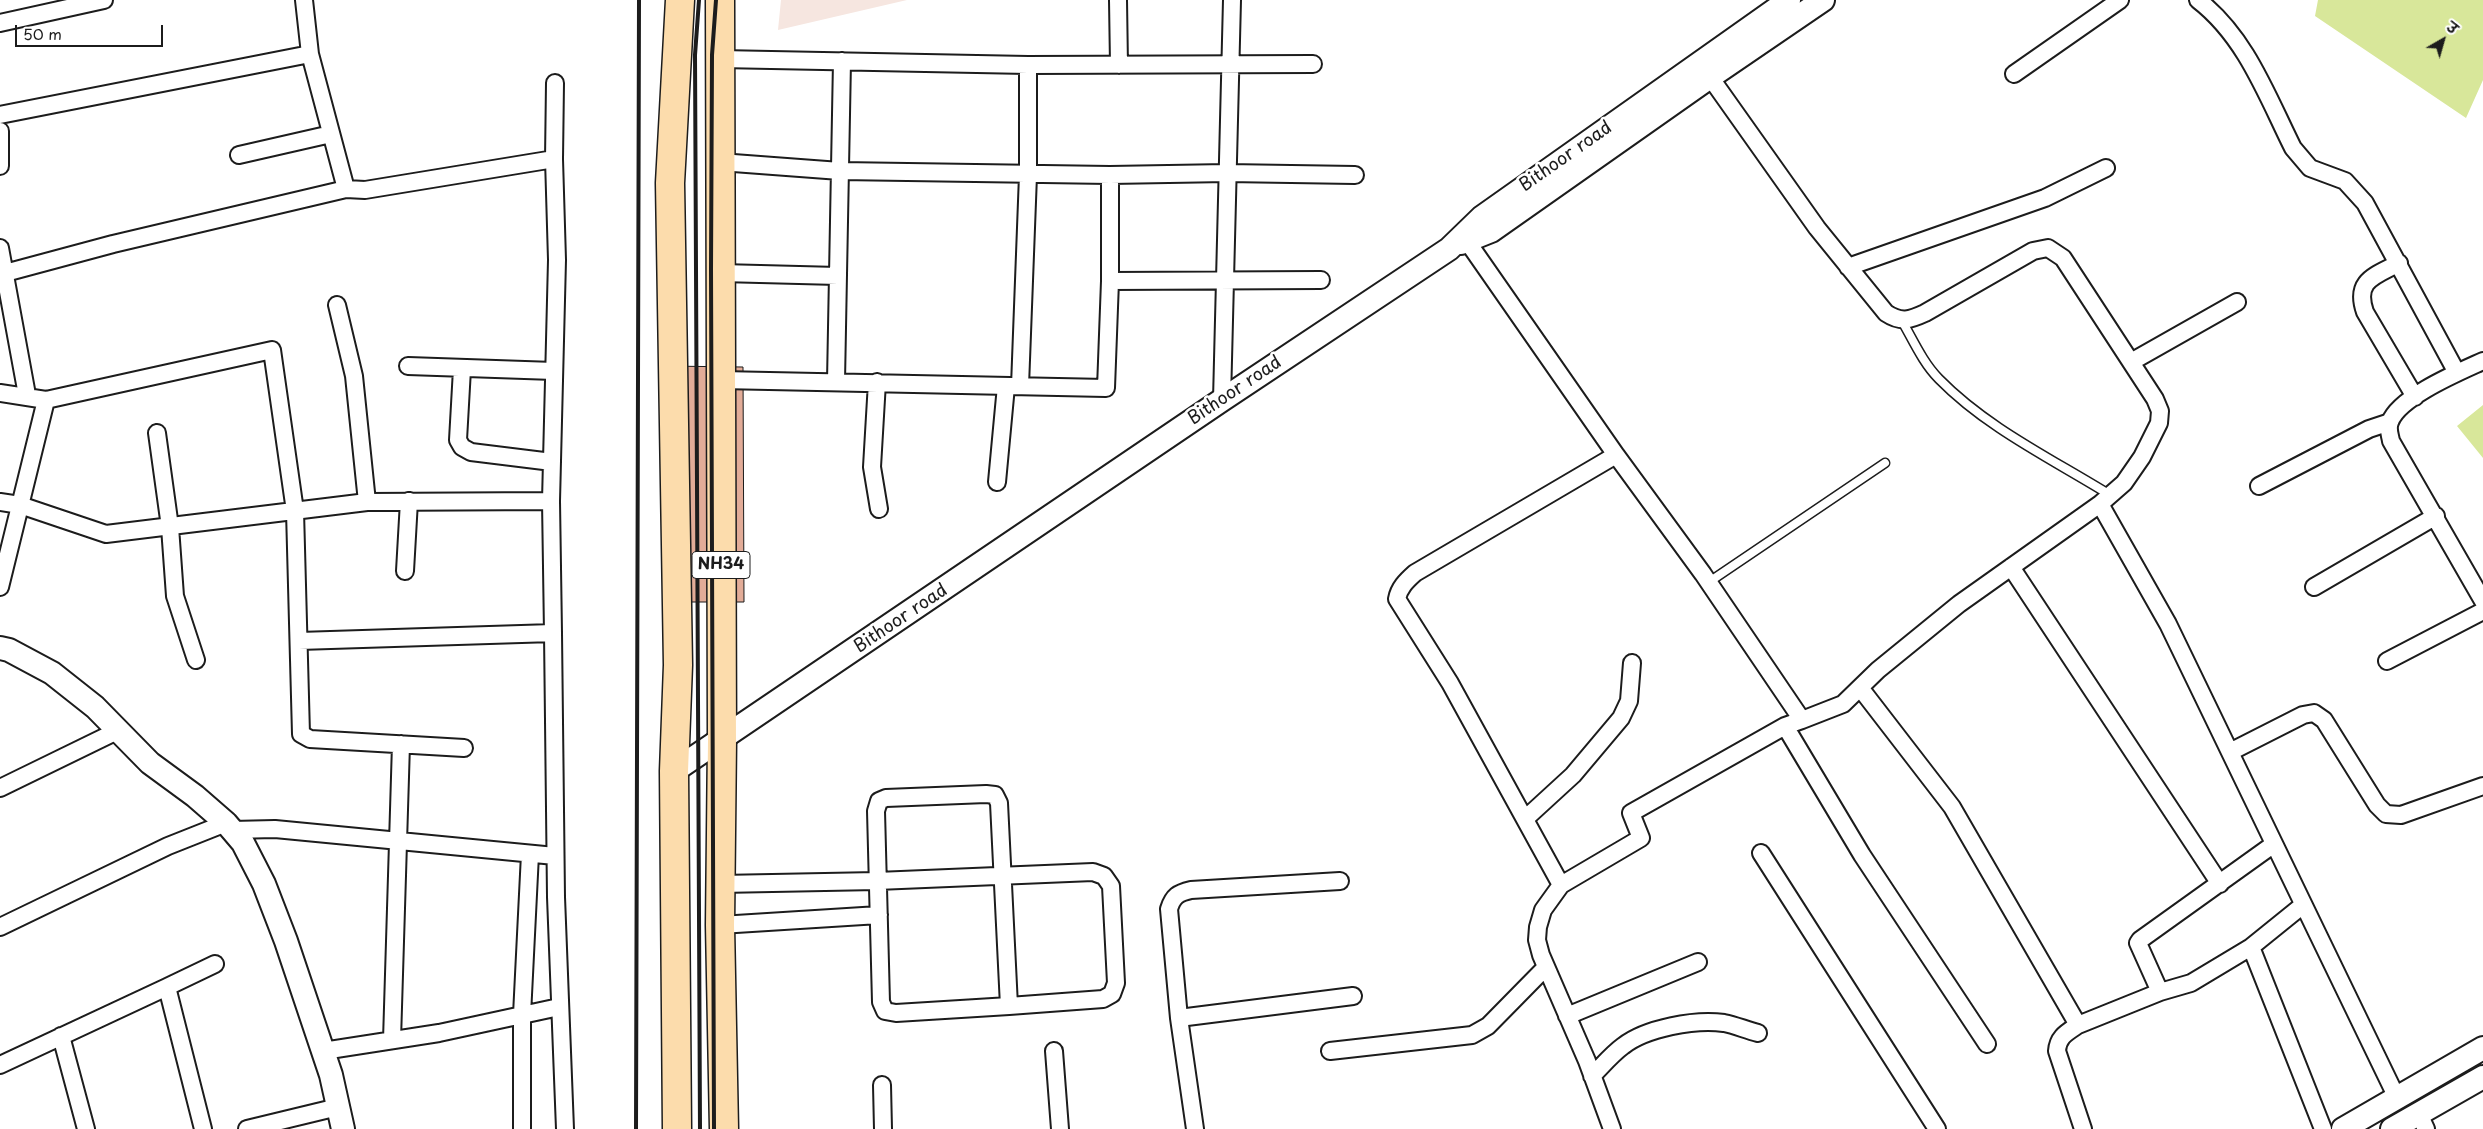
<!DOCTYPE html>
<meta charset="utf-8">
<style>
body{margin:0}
#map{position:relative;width:2483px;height:1129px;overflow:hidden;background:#fff;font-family:"Playpen Sans","Playpen Sans Deva",sans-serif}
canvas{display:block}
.north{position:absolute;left:2418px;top:15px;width:50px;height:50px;-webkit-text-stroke:4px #fff;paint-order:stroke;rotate:38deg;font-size:14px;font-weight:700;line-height:20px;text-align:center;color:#1c1c1c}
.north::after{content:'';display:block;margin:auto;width:18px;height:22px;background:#1c1c1c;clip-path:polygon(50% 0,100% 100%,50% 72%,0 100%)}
.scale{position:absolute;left:15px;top:25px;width:148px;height:22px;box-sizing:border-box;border:2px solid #1c1c1c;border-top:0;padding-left:6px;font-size:15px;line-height:18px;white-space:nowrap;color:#1c1c1c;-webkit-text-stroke:4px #fff;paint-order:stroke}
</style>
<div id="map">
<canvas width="2483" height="1129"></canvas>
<div class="north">उ</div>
<div class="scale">50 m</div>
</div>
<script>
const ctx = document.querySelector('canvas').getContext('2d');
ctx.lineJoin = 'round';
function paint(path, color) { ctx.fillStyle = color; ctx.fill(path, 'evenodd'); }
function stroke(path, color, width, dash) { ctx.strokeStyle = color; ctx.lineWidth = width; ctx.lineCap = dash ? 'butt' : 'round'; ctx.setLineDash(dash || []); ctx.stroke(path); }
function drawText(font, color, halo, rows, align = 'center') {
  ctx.font = font + ' "Playpen Sans",sans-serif'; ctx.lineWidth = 5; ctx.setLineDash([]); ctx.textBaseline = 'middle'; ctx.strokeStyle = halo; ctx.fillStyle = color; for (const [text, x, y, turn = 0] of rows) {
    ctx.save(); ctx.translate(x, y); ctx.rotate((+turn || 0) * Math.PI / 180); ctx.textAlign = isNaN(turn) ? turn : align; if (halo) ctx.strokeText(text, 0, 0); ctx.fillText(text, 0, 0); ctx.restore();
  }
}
paint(new Path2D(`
 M781 0H907L778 30Z`), '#f6e6e0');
paint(new Path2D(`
 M2318 0H2483V80L2466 118 2315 16Z
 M2483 405V458L2457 426Z`), '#d8e79a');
const building = new Path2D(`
 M663 366 743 367 744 602H664Z`);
paint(building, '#e2ac98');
stroke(building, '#1c1c1c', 1);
const lane = new Path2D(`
 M1902 321C1913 340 1923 363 1939 379 1987 428 2052 459 2110 495
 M1709 582 1885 463`);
const street = new Path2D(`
 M304 0 310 54
 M1118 0 1119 65
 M2198 0C2246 37 2267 96 2293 148L2310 168 2345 181 2365 203 2457 373
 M0 23 104 0
 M720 59 1028 65 1313 64
 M2014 74 2120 0
 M1710 77 1817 228 1886 313C1901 323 1910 320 1925 313L2033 251 2048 248 2063 258 2155 399 2160 411 2159 423 2142 457 2124 483 2100 504 1959 604 1878 670 1843 704 1802 720
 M0 115 310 54 346 189
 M0 131V166
 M239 155 331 134
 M554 159 555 83
 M720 162 840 171 1110 175V281L1106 388 721 380
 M1110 175 1227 173 1355 175
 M1467 241 1616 455 1415 573C1406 581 1399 588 1397 599L1450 683 1561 885
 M0 248 27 395
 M2399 263C2375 276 2354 280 2365 312L2415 397
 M1848 267 2045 198 2106 168
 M5 273 113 244 346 189 365 190 554 159 557 260 551 501 553 633 556 897 565 1129
 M721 273 838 276
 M1110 281 1321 280
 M337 305 354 376 367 502
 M2483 361C2459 372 2399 397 2390 422 2387 429 2390 434 2391 441L2483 601
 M2131 362 2237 302
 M408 366 554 371
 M462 369 458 440 462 447 471 452 552 462
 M836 381 842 61
 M877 382 872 467 879 509
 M1020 386 1028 175V65
 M0 393 46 400 272 350 295 511 301 734 310 739 464 748
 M1222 400 1232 0
 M157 433 170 527 175 596 196 660
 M997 482 1006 386
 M2259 486 2369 429 2390 422
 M0 502 20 505 106 534 367 502 551 501
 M2100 504 2168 624 2397 1098
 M2011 567 2220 884
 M405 571 409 501
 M0 587 46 400
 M2314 587 2436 516
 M299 641 553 633
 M2387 661 2483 611
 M1861 689 1952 807 2078 1025 2160 992 2191 983 2251 947 2303 905
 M1785 726 1862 855 1987 1044
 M2230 752 2303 715 2314 713 2324 720 2377 805 2386 814 2401 815 2483 786
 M0 788 117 731
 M986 794 995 795 999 803 1009 1006 896 1013 885 1011 881 1002 876 811 879 801 886 798Z
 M1525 819 1573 775 1621 718 1629 701 1632 663
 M232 830 275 829 555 856
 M1761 853 1937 1129
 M720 884 877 881 1093 872 1104 876 1111 886 1116 983 1112 994 1103 999 1009 1006
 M720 925 879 915
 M0 927 168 846 226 823
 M2251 947 2323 1129
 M167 987 215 964
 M2160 992 2138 943 2140 940 2274 844
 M1567 1016 1698 962
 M1179 1018 1353 996
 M2078 1025C2066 1033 2058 1037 2057 1051L2083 1129
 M61 1036 86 1129
 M392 1040 401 744
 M323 1051 439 1033 559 1007
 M1054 1051 1060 1129
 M1330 1051 1472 1035 1488 1026 1546 967
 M0 1065 167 987 203 1129
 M1592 1076C1602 1066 1612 1054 1623 1046 1646 1028 1695 1019 1724 1023 1735 1025 1746 1030 1758 1033
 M882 1085 883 1129
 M2419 1114 2426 1129
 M247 1129 338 1107
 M522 1129V1015L530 854
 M1195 1129 1179 1018 1169 909C1173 896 1178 893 1191 890L1340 881
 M1612 1129 1587 1061 1541 955 1537 940 1538 927 1543 910 1561 885 1641 838 1631 813 1785 726 1802 720 1703 574 1616 455`);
const secondary = new Path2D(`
 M1461 243 1491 231 1710 77 1823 0
 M0 648 9 650 52 673 95 707 150 763 195 796 226 823 243 843 264 884 286 941 331 1075 343 1129
 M674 771 1222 400 1449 249 1482 217 1789 0
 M2343 1129 2483 1048
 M2392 1129 2483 1077`);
const highway = new Path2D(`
 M720 0 722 740 720 925 724 1129
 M677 1129 674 771 678 665 670 183 680 0`);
stroke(lane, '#1c1c1c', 11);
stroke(street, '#1c1c1c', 20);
stroke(secondary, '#1c1c1c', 26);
stroke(highway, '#1c1c1c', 31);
stroke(lane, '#fff', 8);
stroke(street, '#fff', 16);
stroke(secondary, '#fff', 22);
stroke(highway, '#fcdcac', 28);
stroke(new Path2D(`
 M699 0 695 55 700 1129
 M636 1129 639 0
 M714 1129 711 269 712 55 716 0`), '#1c1c1c', 4);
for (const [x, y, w] of [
 [721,565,58]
]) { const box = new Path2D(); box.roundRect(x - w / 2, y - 13.5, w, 27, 4); ctx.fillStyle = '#fff'; ctx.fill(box); stroke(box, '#1c1c1c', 1); }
drawText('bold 16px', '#1c1c1c', null, [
 ["NH34",721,565]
]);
drawText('18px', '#1c1c1c', '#fff', [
 ["Bithoor road",1566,157,-35],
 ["Bithoor road",1235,391,-34],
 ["Bithoor road",901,619,-34]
]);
</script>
